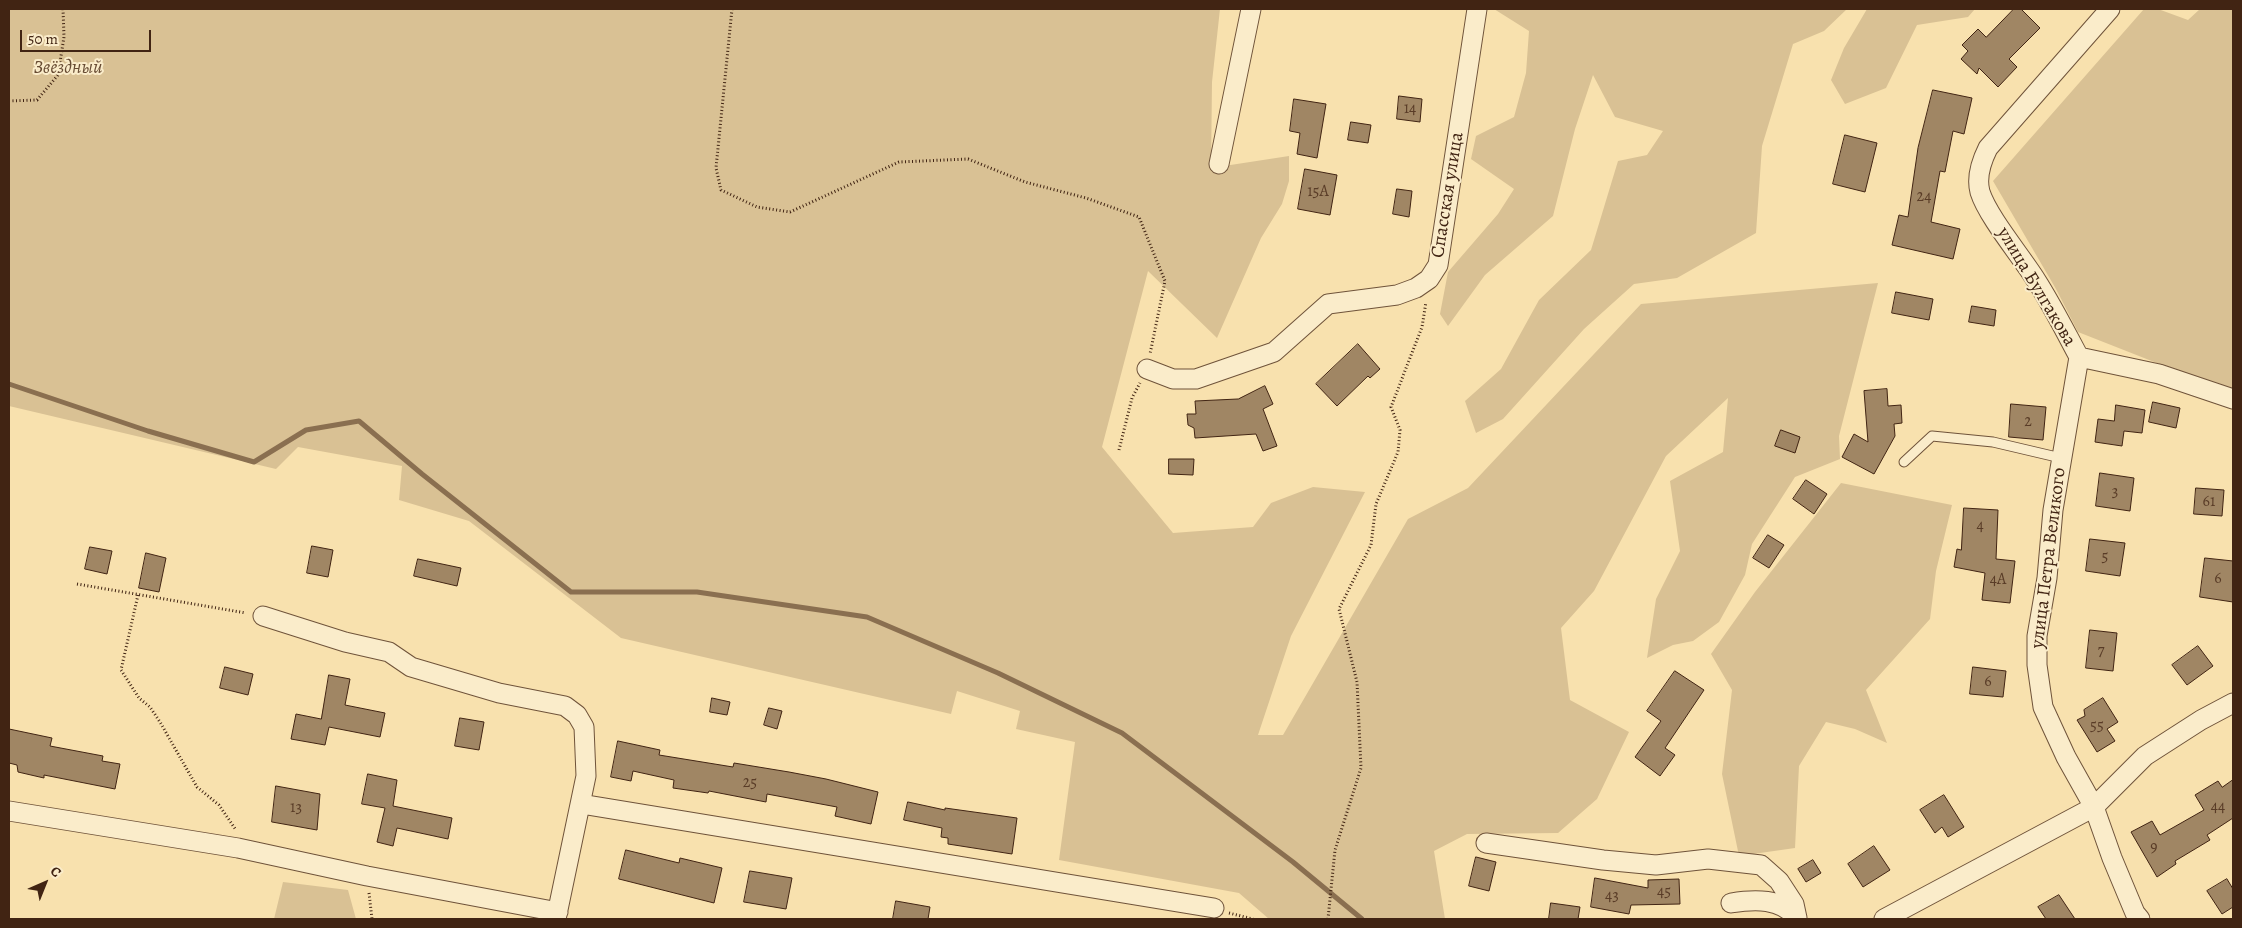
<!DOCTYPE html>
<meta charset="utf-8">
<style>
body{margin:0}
#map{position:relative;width:2242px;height:928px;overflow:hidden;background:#f8e1ae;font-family:Alegreya,serif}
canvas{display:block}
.frame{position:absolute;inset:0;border:10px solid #412413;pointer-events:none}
.north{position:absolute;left:20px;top:858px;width:50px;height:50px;-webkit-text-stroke:4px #faecca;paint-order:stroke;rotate:44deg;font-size:14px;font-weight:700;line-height:20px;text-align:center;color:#412413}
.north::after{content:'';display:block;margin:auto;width:18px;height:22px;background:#412413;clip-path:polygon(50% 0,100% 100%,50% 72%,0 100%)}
.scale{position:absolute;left:20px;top:30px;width:131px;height:22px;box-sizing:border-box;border:2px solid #412413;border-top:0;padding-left:6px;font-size:15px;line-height:18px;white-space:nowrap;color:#412413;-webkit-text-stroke:4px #faecca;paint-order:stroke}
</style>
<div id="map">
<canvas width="2242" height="928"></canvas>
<div class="frame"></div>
<div class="north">С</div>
<div class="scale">50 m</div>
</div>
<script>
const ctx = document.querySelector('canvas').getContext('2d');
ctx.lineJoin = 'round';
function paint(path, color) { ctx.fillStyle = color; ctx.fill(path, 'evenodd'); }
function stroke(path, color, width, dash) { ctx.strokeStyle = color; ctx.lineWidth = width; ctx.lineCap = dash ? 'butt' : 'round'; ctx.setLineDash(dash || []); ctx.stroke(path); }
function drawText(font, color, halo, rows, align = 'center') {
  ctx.font = font + ' Alegreya,serif'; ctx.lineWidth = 4; ctx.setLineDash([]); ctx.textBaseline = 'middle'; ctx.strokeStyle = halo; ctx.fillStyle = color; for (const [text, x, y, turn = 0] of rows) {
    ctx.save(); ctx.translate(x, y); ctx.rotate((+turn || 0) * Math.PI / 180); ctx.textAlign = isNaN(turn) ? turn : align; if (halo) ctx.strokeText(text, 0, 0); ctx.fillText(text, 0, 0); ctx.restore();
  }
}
paint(new Path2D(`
 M9 9H1220L1212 82 1211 168 1289 156V181L1282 204 1261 238 1217 338 1148 271 1102 447 1173 533 1253 527 1271 503 1313 487 1365 492 1291 636 1258 735H1283L1408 519 1468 488 1641 304 1878 283 1839 436 1840 459 1795 477 1752 544 1745 575 1719 622 1693 641 1673 645 1647 658 1656 599 1680 551 1670 481 1723 452 1728 398 1666 456 1594 591 1561 628 1570 700 1629 732 1597 799 1558 833 1467 834 1434 851 1445 919H1269L1239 893 1059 860 1075 742 1016 729 1020 711 957 691 951 714 621 638 469 521 399 500 402 466 298 447 276 469 9 406Z
 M1494 9H1847L1824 31 1793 44 1762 146 1756 233 1677 278 1634 284 1584 329 1503 419 1476 433 1465 401 1501 369 1539 300 1591 250 1618 161 1647 155 1663 131 1615 117 1593 75 1575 129 1553 216 1485 275 1448 326 1440 314 1448 272 1498 214 1514 189 1471 159 1476 136 1514 117 1526 73 1529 31Z
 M1867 9H1975L1968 17 1917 25 1886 88 1845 104 1831 80 1844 48Z
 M2144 9H2158L2188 20 2200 9H2233V393L2078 332 2056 289 1993 181Z
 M1841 483 1952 505 1936 571 1930 619 1866 690 1887 743 1855 729 1826 722 1799 766 1795 848 1739 856 1722 774 1732 690 1711 654 1755 592Z
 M283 882 348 890 356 919H274Z`), '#d9c194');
stroke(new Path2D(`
 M9 384 148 431 254 462 306 430 359 421 422 474 571 592H697L867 617 998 673 1122 733 1293 862 1362 919`), '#8a6f50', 5);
const building = new Path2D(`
 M2014 9H2021L2040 28 2009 59 2017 67 1998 87 1979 68 1977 74 1961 59 1968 51 1962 45 1978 29 1986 37Z
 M1933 90 1972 98 1964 134 1953 131 1945 172 1940 171 1931 222 1960 229 1953 259 1892 245 1899 215 1908 217 1918 148Z
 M1399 96 1422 99 1420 122 1397 119Z
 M1294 99 1326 104 1317 158 1297 154 1300 133 1290 131Z
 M1351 122 1371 125 1368 143 1348 140Z
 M1845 135 1877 143 1865 192 1833 184Z
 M1305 169 1337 175 1330 215 1298 209Z
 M1397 189 1412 191 1409 217 1393 214Z
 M1896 292 1933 299 1929 320 1892 313Z
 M1972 306 1996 310 1994 326 1969 322Z
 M1358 344 1380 369 1370 378 1368 376 1337 406 1316 384Z
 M1265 386 1273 404 1263 409 1277 446 1263 451 1256 434 1195 438 1194 428 1188 425 1187 414H1196L1195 401 1238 399Z
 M1887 389 1888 406 1901 405 1902 423 1894 424 1895 436 1874 474 1842 457 1854 434 1868 442 1864 391Z
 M2153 402 2180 408 2176 428 2149 422Z
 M2011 404 2046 407 2043 440 2009 437Z
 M2116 405 2145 410 2142 433 2124 431 2122 446 2095 442 2098 419 2114 421Z
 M1781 430 1800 437 1795 453 1775 446Z
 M1169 459H1194L1193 475 1169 474Z
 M2100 473 2134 478 2130 511 2096 506Z
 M1806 480 1827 494 1814 514 1793 499Z
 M2196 488 2224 490 2222 516 2194 514Z
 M1964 508 1998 510 1996 559 2015 561 2010 603 1982 600 1985 573 1954 567 1957 549 1961 550Z
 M1768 535 1784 545 1769 568 1753 558Z
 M2090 539 2125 543 2120 576 2086 571Z
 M312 546 333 550 328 577 307 573Z
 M90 547 112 551 107 574 85 569Z
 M146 553 166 558 159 592 139 588Z
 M2205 558 2233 561V602L2200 597Z
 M418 559 461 568 457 586 414 576Z
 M2090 630 2117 633 2113 671 2086 668Z
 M2198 646 2213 666 2187 685 2172 665Z
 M225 667 253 674 248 695 220 688Z
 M1973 667 2006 671 2003 697 1970 694Z
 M1675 671 1704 690 1665 748 1675 755 1660 776 1635 757 1661 721 1647 711Z
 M329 675 350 679 345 705 385 713 380 737 329 727 325 745 291 739 296 714 321 719Z
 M712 698 730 702 727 715 710 712Z
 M2103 698 2118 722 2107 729 2115 741 2097 752 2077 720 2085 716 2084 710Z
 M769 708 782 711 777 729 764 725Z
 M460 718 484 722 479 750 455 746Z
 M9 729 52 738 50 746 103 756 102 761 120 764 115 789 44 775V778L18 772 17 765 9 763Z
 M618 741 660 750 659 755 733 767 734 763 789 772 826 779 878 792 871 824 835 816 837 807 767 794 766 802 709 791 708 793 673 788 674 780 633 771 631 781 611 777Z
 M368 774 397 780 393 806 452 818 448 839 397 828 393 846 377 842 385 808 362 804Z
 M2233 780V818L2207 835 2210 840 2175 861 2176 864 2157 877 2131 832 2152 821 2160 835 2204 810 2195 795 2218 781 2222 787Z
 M276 786 320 794 317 830 272 822Z
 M1944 795 1964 827 1948 837 1942 827 1935 833 1920 810Z
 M908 802 945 810V808L1017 818 1012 854 948 844V838L941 837 942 828 904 820Z
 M1874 846 1890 870 1863 887 1848 864Z
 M626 850 679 863 680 858 722 868 714 903 619 879Z
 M1476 857 1496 862 1489 891 1469 886Z
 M1813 860 1821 873 1806 882 1798 869Z
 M750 871 792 878 786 909 744 902Z
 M1595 878 1648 888V880L1679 879 1680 904 1631 905 1629 914 1591 907Z
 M2227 879 2233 889V907L2222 914 2207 891Z
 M2059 895 2075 919H2046L2038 907Z
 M896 901 930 907 928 919H893Z
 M1551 903 1580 907 1578 919H1549Z`);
paint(building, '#a08664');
stroke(building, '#412413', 1);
const lane = new Path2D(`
 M1904 462 1932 436 1993 442 2061 458`);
const street = new Path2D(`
 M2110 9 1988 148C1981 162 1976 177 1980 192 1988 217 2021 256 2036 280 2052 305 2065 331 2079 357L2159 374 2233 399
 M1219 164 1251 9
 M2079 357 2053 510 2047 578 2037 636V665L2043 707 2066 757 2094 807 2112 858 2135 913 2140 919
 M1147 369 1173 379H1196L1274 352 1328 304 1397 295 1416 288 1429 279 1438 265 1477 9
 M263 616 345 642 389 652 411 667 499 693 565 706 577 715 584 727 586 776 556 919
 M581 804 1214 908
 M9 811 238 848 367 876 558 912
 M1486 843 1603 860 1656 865 1708 859 1761 865 1779 881 1794 904 1797 918
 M1731 903C1755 899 1781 898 1797 918
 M1884 919 2094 807 2145 756 2201 720 2233 703`);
stroke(lane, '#6f533a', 11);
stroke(street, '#6f533a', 21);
stroke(new Path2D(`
 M732 9 716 168 721 190 757 207 790 212 899 162 968 159 1025 182 1086 198 1139 217 1165 281 1150 354
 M9 101 37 100 58 75 64 37 63 9
 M1119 450 1132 398 1140 383
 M77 584 246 613
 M138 595 121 670 139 698 150 707 160 722 197 787 219 805 236 830
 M369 893 372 919
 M1229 913 1253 919
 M1328 919 1335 850 1361 768 1357 682 1339 609 1371 545 1376 504 1398 452 1400 430 1391 407 1422 327 1426 302`), '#412413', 3, [1, 2.5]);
stroke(lane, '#faecca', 9);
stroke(street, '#faecca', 19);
drawText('16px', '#593c27', null, [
 ["14",1410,109],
 ["15А",1318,192],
 ["24",1924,197],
 ["2",2028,422],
 ["3",2115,492],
 ["61",2209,502],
 ["4",1980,526],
 ["5",2105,557],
 ["6",2218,579],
 ["4А",1998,580],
 ["7",2101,651],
 ["6",1988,682],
 ["55",2097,726],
 ["25",750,783],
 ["44",2218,807],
 ["13",296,808],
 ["9",2154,848],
 ["45",1664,892],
 ["43",1612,896]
]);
drawText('italic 19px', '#674b33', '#faecca', [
 ["Звёздный",68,68]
]);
drawText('19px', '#412413', '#faecca', [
 ["Спасская улица",1448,195,-81],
 ["улица Булгакова",2036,287,59],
 ["улица Петра Великого",2049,558,-83]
]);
</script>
